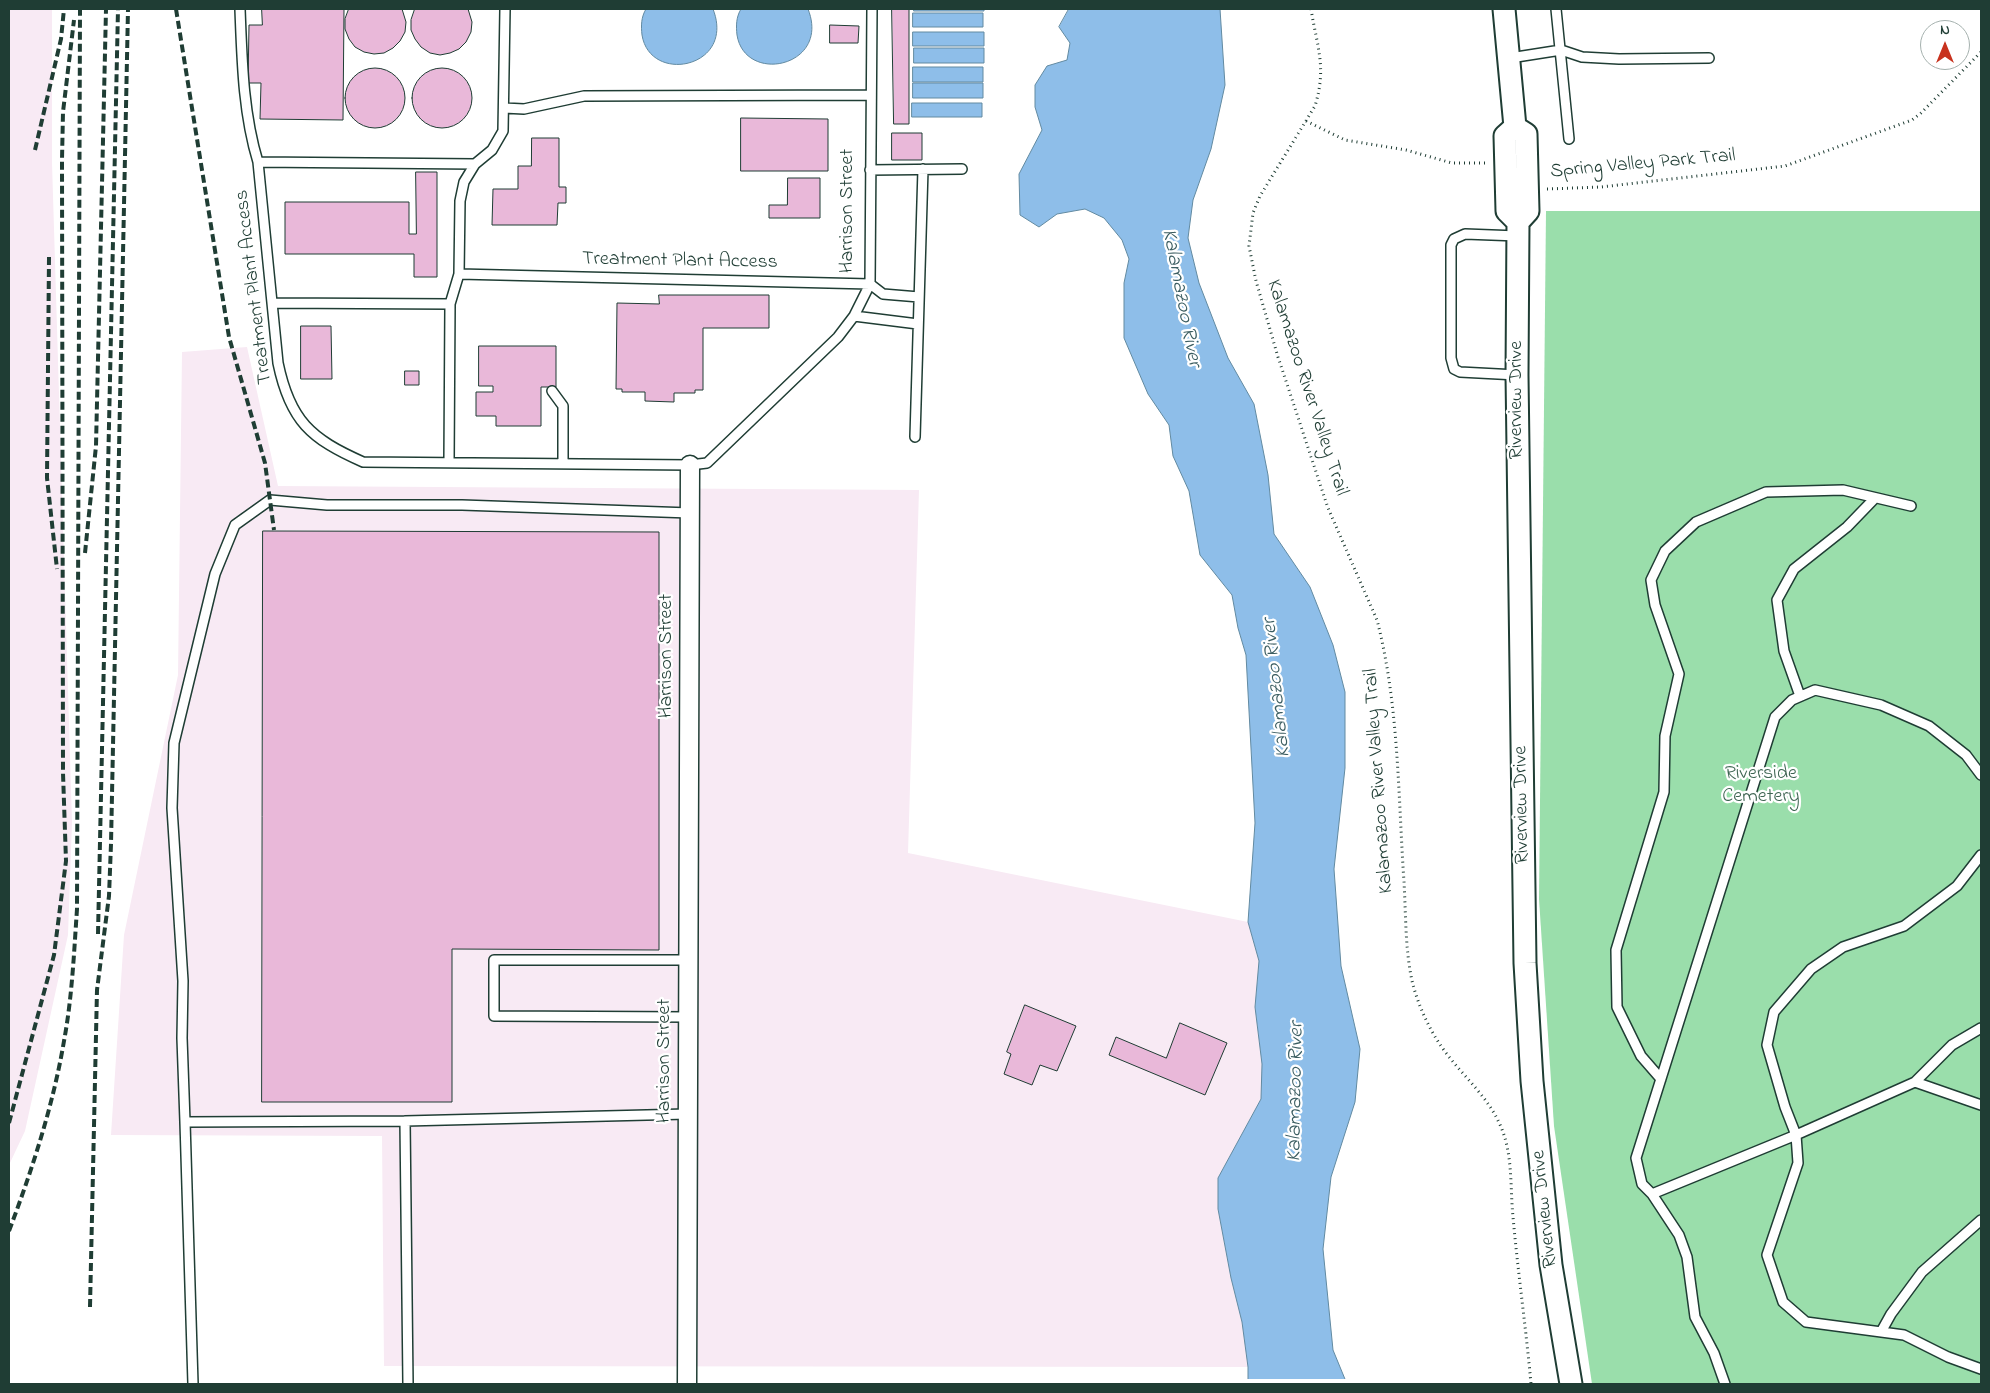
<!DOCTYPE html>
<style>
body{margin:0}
#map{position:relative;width:1990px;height:1393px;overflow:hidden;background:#fff;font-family:"Indie Flower",sans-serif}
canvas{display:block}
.frame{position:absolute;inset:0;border:10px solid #1f3d34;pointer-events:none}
.north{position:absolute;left:1920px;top:20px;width:50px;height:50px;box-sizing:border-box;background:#fff;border:1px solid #a5b1ae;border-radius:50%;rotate:0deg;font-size:14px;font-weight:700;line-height:20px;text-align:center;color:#1f3d34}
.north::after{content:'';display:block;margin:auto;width:18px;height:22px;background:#c8321e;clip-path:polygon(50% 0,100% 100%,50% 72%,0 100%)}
</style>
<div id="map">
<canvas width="1990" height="1393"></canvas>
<div class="frame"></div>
<div class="north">N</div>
</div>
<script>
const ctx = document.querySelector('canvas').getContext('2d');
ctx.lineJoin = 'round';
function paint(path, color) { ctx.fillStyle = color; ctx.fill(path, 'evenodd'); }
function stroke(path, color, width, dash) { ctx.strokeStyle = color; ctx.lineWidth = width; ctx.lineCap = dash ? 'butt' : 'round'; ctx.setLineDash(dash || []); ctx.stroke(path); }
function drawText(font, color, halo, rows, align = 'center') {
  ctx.font = font + ' "Indie Flower",sans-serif'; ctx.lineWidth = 4.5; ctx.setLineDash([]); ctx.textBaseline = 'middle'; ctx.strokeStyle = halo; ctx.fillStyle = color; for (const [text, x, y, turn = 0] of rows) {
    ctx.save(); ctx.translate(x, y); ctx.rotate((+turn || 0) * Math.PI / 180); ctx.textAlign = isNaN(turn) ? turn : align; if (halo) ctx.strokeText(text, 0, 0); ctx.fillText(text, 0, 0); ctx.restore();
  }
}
paint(new Path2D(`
 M9 9H52V163L72 822 68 935 25 1131 9 1165Z
 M247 347 278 486 919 490 908 853 1248 922 1259 961 1255 1007 1262 1064 1261 1099 1218 1178V1209L1231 1278 1242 1322 1248 1367 384 1366 382 1136 111 1135 124 935 178 675 182 352Z`), '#f8eaf4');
paint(new Path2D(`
 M1546 211H1981V1384H1592L1554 1126 1539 899Z`), '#9adeab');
const water = new Path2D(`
 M646 9H713C736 68 650 85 642 35 641 26 641 17 646 9Z
 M741 9H808C831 67 745 85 737 35 736 26 736 17 741 9Z
 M914 9H984V11H914Z
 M1069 9H1220L1225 85 1211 149 1193 200 1188 238 1199 283 1228 358 1254 404 1268 475 1274 534 1310 587 1333 645 1345 692V768L1334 869 1341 966 1360 1049 1355 1102 1331 1177 1323 1249 1333 1350 1347 1384H1248V1367L1242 1322 1231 1278 1218 1209V1178L1261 1099 1262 1064 1255 1007 1259 961 1248 922 1255 823 1246 655 1238 628 1232 595 1200 555 1189 491 1173 456 1169 425 1148 394 1124 338V283L1129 259 1122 240 1104 218 1085 209 1057 214 1039 227 1020 215 1019 174 1042 130 1035 107V85L1047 66 1067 60 1070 43 1059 27Z
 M913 13H983V27H913Z
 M913 32H984V46H913Z
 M914 48H984V63H914Z
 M913 67H983V82H913Z
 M913 83H983V98H913Z
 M912 103H982V117H912Z`);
paint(water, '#8ebee9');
stroke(water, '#628aa1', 1);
paint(new Path2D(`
 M1245 1379H1347L1349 1384H1245Z`), '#fff');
const building = new Path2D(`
 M262 9H344L343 120 260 119 261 83H248L249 25H262Z
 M349 9H402L406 22 405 32 400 41 393 48 384 53 374 54 364 52 355 47 349 39 345 29V19Z
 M415 9H468L472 22 471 32 466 42 459 49 450 53 440 55 430 53 421 47 415 39 411 30V20Z
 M892 9H909V124H894Z
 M830 25 859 26 858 43H830Z
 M412 98a30 30 0 1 1 60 0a30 30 0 1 1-60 0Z
 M345 98a30 30 0 1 1 60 0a30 30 0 1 1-60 0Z
 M741 118 828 119V171H741Z
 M892 133H922V160H892Z
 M532 138H559V187H566V203H558L557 225H492L493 189H518V166H531Z
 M416 172H437V277H414V254H285V202H409V234H416Z
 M788 178H820V218H769V205H787Z
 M659 295H769V328H703V390H695V393H674V402L645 401V392H622V389H616L617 303 659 304Z
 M301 326H331L332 379H301Z
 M479 346H556V387H541V426H496V416H476V392H493V386H479Z
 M405 371H419V385H405Z
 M263 531 659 532V950L452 949V1102H262Z
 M1025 1005 1076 1026 1057 1071 1040 1065 1032 1085 1004 1074 1011 1054 1007 1052Z
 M1180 1023 1227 1043 1205 1095 1109 1055 1116 1037 1166 1058Z`);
paint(building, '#e9b8d9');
stroke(building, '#1f3d34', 1);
const service = new Path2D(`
 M240 9C242 60 243 113 258 162L278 363C290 421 311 439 363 462L690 465 707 463 838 337 854 316 870 284 872 9
 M1556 9 1569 139
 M1510 58 1561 50 1582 57 1619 59 1709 58
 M504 108 524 109 584 96 870 95
 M258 162 475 164
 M870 170 962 169
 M459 274 870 284 883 294 919 297
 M273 303 450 304
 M854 316 918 324
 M1517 375 1460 372 1454 369 1451 358V245L1454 239 1465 234 1518 236
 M552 391 563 406V463
 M915 437 923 169
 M449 462 450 304 459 274 460 201 464 182 475 164 492 150 503 131 505 9
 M1800 696 1784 651 1777 600 1794 569 1847 527 1875 498
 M1981 855 1957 886 1904 926 1843 947 1811 969 1774 1012 1767 1045 1785 1107 1796 1135 1798 1163 1767 1255 1783 1302 1806 1322 1904 1335 1948 1357 1981 1369
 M688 1017 494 1016V960H688
 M1661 1079 1641 1056 1617 1007 1616 950 1664 792 1665 736 1679 674 1655 605 1651 580 1665 551 1696 522 1766 492 1843 490 1911 506
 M1915 1082 1981 1105
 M405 1121 185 1122 182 1038 183 981 172 808 174 743 215 574 235 525 270 500 327 505H462L690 513
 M185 1122 193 1384
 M1652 1194 1796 1135 1915 1082 1952 1045 1981 1028
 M1881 1332 1891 1314 1922 1272 1981 1220
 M408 1384 405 1121 687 1114
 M1725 1384 1714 1353 1695 1317 1687 1257 1679 1235 1652 1194 1642 1184 1636 1158 1775 717 1792 700 1815 690 1881 705 1929 726 1966 755 1981 775`);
const minor = new Path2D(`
 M687 1384 690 465`);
const tertiary = new Path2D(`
 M1504 9 1515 127
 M1515 127 1526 134 1528 211 1518 222 1517 375 1525 963 1532 1081 1551 1265 1571 1384
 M1515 127 1505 136 1507 211 1518 222`);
stroke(service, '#1f3d34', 12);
stroke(minor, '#1f3d34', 21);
stroke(tertiary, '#1f3d34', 25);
stroke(new Path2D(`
 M1311 9C1317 47 1327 67 1315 106L1260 196 1253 213 1249 246 1256 281 1278 357 1328 508 1377 620C1399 705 1398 795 1404 882 1406 916 1405 952 1413 985 1420 1010 1431 1033 1446 1053 1465 1078 1489 1098 1501 1127 1513 1155 1510 1187 1513 1217 1518 1273 1526 1328 1531 1384
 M1306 121 1345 140 1406 150 1452 163H1488
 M1547 189 1601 187 1785 166 1912 120 1921 113 1981 52`), '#1f3d34', 3, [1, 4]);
stroke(service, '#fff', 9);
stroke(minor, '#fff', 18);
stroke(tertiary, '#fff', 21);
stroke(new Path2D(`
 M176 9 229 337 265 463 274 530
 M35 150 61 39 64 9
 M49 257 47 478 57 569
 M85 553 96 446 106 9
 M98 934 118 9
 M9 1123 54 955 66 861 63 773 62 160 63 112 74 20
 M9 1231C32 1170 53 1106 64 1041 72 998 74 953 77 909L80 9
 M90 1307 97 990 109 896 111 844 128 9`), '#1f3d34', 4, [8, 4]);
drawText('20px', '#1f3d34', '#fff', [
 ["Spring Valley Park Trail",1643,165,-5],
 ["Harrison Street",849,211,-90],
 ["Treatment Plant Access",680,262,1],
 ["Treatment Plant Access",255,287,-97],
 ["Kalamazoo River Valley Trail",1306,388,72],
 ["Riverview Drive",1518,400,-90],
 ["Harrison Street",668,656,-90],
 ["Kalamazoo River Valley Trail",1380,781,-94],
 ["Riverview Drive",1523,805,-91],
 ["Harrison Street",666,1061,-90],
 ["Riverview Drive",1546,1209,-96]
]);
drawText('20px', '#3e6552', '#fff', [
 ["Riverside",1761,775],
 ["Cemetery",1761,798]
]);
drawText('italic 21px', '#3b5d61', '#fff', [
 ["Kalamazoo River",1180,298,79],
 ["Kalamazoo River",1278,688,-96],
 ["Kalamazoo River",1297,1092,-89]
]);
</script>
